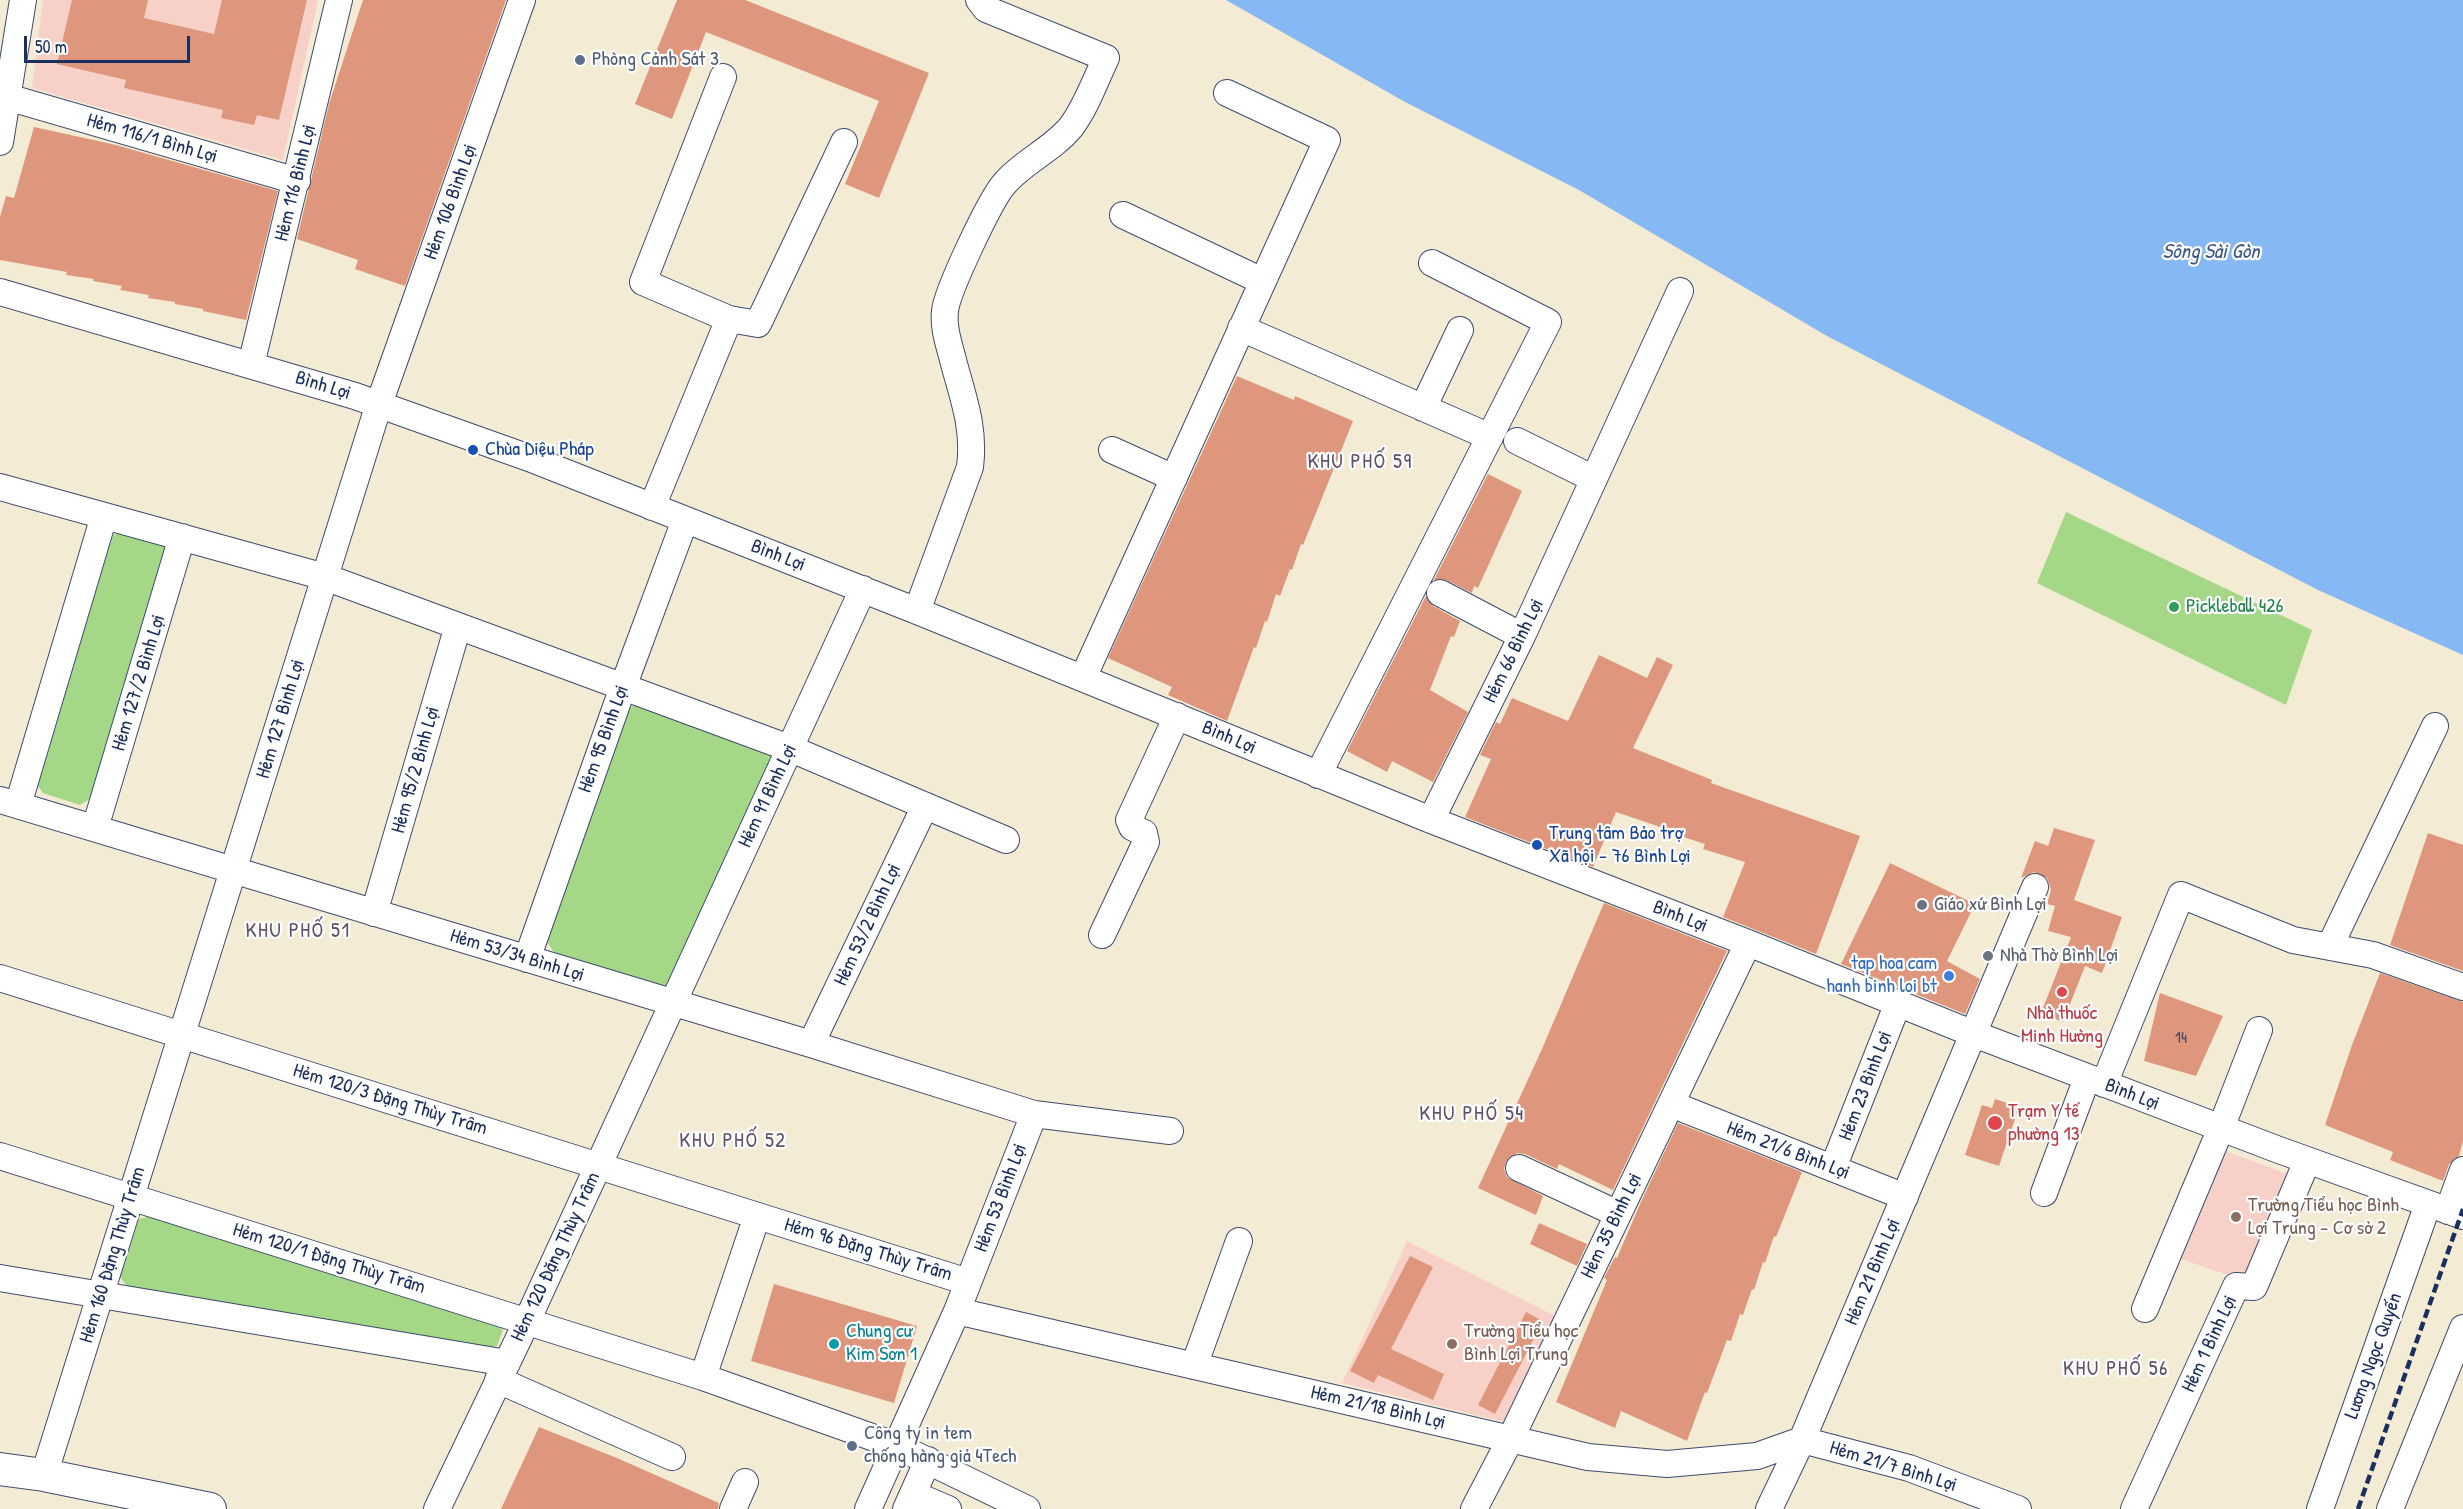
<!DOCTYPE html>
<meta charset="utf-8">
<style>
body{margin:0}
#map{position:relative;width:2463px;height:1509px;overflow:hidden;background:#f4ebd5;font-family:"Patrick Hand",sans-serif}
canvas{display:block}
.scale{position:absolute;left:24px;top:36px;width:166px;height:27px;box-sizing:border-box;border:3px solid #1b2f5e;border-top:0;padding-left:8px;font-size:18px;line-height:21px;white-space:nowrap;color:#1b2f5e;-webkit-text-stroke:4px #fff;paint-order:stroke}
</style>
<div id="map">
<canvas width="2463" height="1509"></canvas>
<div class="scale">50 m</div>
</div>
<script>
const ctx = document.querySelector('canvas').getContext('2d');
ctx.lineJoin = 'round';
function paint(path, color) { ctx.fillStyle = color; ctx.fill(path, 'evenodd'); }
function stroke(path, color, width, dash) { ctx.strokeStyle = color; ctx.lineWidth = width; ctx.lineCap = dash ? 'butt' : 'round'; ctx.setLineDash(dash || []); ctx.stroke(path); }
function drawText(font, color, halo, rows, align = 'center') {
  ctx.font = font + ' "Patrick Hand",sans-serif'; ctx.lineWidth = 4.5; ctx.setLineDash([]); ctx.textBaseline = 'middle'; ctx.strokeStyle = halo; ctx.fillStyle = color; for (const [text, x, y, turn = 0] of rows) {
    ctx.save(); ctx.translate(x, y); ctx.rotate((+turn || 0) * Math.PI / 180); ctx.textAlign = isNaN(turn) ? turn : align; if (halo) ctx.strokeText(text, 0, 0); ctx.fillText(text, 0, 0); ctx.restore();
  }
}
paint(new Path2D(`
 M43 0H318L283 160 32 88Z
 M2220 1149 2298 1178 2252 1284 2176 1257Z
 M1407 1241 1559 1318 1505 1422 1342 1383Z`), '#f7d1c8');
paint(new Path2D(`
 M2066 512 2312 630 2286 705 2037 583Z
 M123 532 162 541 166 552 90 799 80 805 43 793 35 782 113 535Z
 M639 704 770 752 772 763 673 982 663 990 556 955 547 942 628 708Z
 M151 1216 494 1323 503 1330 497 1346 484 1349 128 1288 120 1277 139 1219Z`), '#a4d786');
paint(new Path2D(`
 M1226 0H2463V655L2318 590 1827 336 1579 190 1405 102Z`), '#86b8f3');
paint(new Path2D(`
 M72 0H148L144 18 214 34 222 0H307L279 120 257 115 254 125 221 118 223 110 124 88 126 80 57 64Z
 M363 0H506L405 286 355 269 358 260 297 239 329 104Z
 M677 0H745L929 73 879 198 845 184 879 101 706 32 672 119 635 104Z
 M34 127 116 145 278 191 246 320 203 311V309L175 304V302L148 298 149 295 120 290 122 286 93 281 94 279 66 275 67 272 0 260V217L6 196 14 198Z
 M1237 376 1294 400 1295 396 1353 421 1303 545 1301 544 1292 570 1290 569 1280 596 1276 594 1267 622 1265 621 1256 648 1254 647 1227 721 1168 695 1172 687 1108 658Z
 M1488 474 1522 491 1478 588 1474 586 1472 593 1446 580H1434Z
 M1426 596 1433 606 1460 621 1454 637 1451 636 1430 690 1468 712 1433 782 1392 761 1387 772 1347 751Z
 M1599 655 1647 678 1657 657 1673 665 1633 748 1712 780 1711 783 1860 836 1816 954 1723 917 1745 862 1703 849 1705 844 1665 831 1666 829 1616 812 1593 867 1465 817 1491 759 1480 755 1496 722 1500 724 1512 698 1568 721Z
 M2054 828 2095 840 2074 900 2122 917 2102 973 2085 966 2063 1022 2041 1013 2071 937 2048 931 2055 906 2047 904 2051 890 2047 878 2034 872 2021 878 2035 841 2048 846Z
 M2428 833 2463 845V971L2390 945Z
 M1890 863 1975 904 1947 961 1980 979 1965 1014 1841 964Z
 M1604 903 1727 951 1613 1190 1559 1164 1557 1169 1525 1154 1517 1153 1506 1161 1504 1169 1507 1177 1543 1196 1536 1215 1478 1188 1542 1049Z
 M2380 973 2463 1002V1141L2459 1156 2449 1164 2443 1181 2390 1160 2393 1152 2325 1125 2352 1045Z
 M2160 993 2223 1016 2196 1076 2144 1061Z
 M1995 1099 2019 1107 1999 1166 1965 1155 1982 1105 1992 1108Z
 M1678 1123 1802 1172 1776 1237 1774 1236 1765 1263 1763 1262 1754 1290 1752 1289 1743 1315 1740 1314 1731 1341 1727 1340 1707 1393 1705 1392 1687 1441 1621 1411 1615 1428 1556 1402 1607 1280 1604 1278 1615 1257 1617 1258 1640 1204Z
 M1539 1223 1587 1244 1577 1266 1530 1244Z
 M1410 1256 1433 1267 1391 1349 1444 1374 1433 1400 1378 1375 1374 1383 1350 1371Z
 M774 1284 917 1326 894 1403 751 1361Z
 M1526 1312 1543 1321 1495 1414 1478 1405Z
 M539 1427 617 1458 719 1503 718 1509H501Z`), '#de977d');
const minor = new Path2D(`
 M0 95 297 181
 M0 142 23 0
 M1123 215 1262 281
 M0 292 355 396 529 458 917 611 1431 820 1748 943 1974 1034 2279 1150 2463 1216
 M729 319 758 324 844 142
 M1241 328 1490 437
 M251 365 339 0
 M1423 408 1460 330
 M1517 441 1594 479
 M1112 450 1174 478
 M0 487 325 577 789 748 1006 840
 M652 507 729 319 643 282 723 77
 M1440 593 1522 636
 M917 611 970 467C975 427 963 398 953 360 949 344 943 328 945 311 947 291 991 198 1005 183 1024 161 1052 150 1071 127 1086 107 1095 81 1106 58L986 9 979 0
 M1083 678 1327 140 1227 93
 M1318 775 1548 322 1432 263
 M0 800 811 1044 1034 1114 1170 1131
 M18 805 104 516
 M1431 820 1522 636 1680 291
 M95 828 182 537
 M374 913 458 626
 M1102 935 1146 842 1144 833 1132 827 1129 820 1177 716
 M2330 946 2435 726
 M527 959 623 687 685 520
 M0 978 968 1282
 M811 1044 925 806
 M2104 1084 2181 895 2293 940 2373 955 2463 987
 M1671 1104 1905 1197
 M0 1156 703 1377 897 1446 1027 1509
 M1519 1168 1618 1214
 M1833 1168 1898 1003
 M2044 1193 2087 1078
 M2448 1211 2463 1170
 M0 1278 507 1363
 M2145 1309 2221 1128 2259 1030
 M957 1311 1588 1457 1667 1464 1757 1456 1802 1440
 M1194 1366 1239 1241
 M703 1377 757 1216
 M498 1380 672 1457
 M1802 1440 1909 1468 2018 1509
 M44 1475 379 404 522 0
 M913 1494 948 1509
 M437 1509 527 1321 863 589
 M733 1509 745 1482
 M868 1509 957 1311 1034 1114
 M906 1509 928 1460
 M1474 1509 1511 1438 1748 943
 M1769 1509 1802 1440 2035 887
 M2134 1509 2236 1286 2254 1287 2307 1161
 M2320 1509 2428 1204
 M2390 1509 2463 1328`);
const major = new Path2D(`
 M0 1469 44 1475 210 1509`);
stroke(minor, '#3c4b70', 28);
stroke(major, '#3c4b70', 34);
stroke(minor, '#fff', 26);
stroke(major, '#fff', 32);
stroke(new Path2D(`
 M2358 1509 2463 1209`), '#1b2f5e', 4.5, [9, 4.5]);
for (const [x, y, r, color] of [
 [580,60,6,"#5c6f8a"],
 [473,450,6,"#1a4fb4"],
 [2174,607,6,"#2e9e5b"],
 [1537,845,6,"#1a4fb4"],
 [1922,905,6,"#6b7280"],
 [1988,956,6,"#6b7280"],
 [1949,976,6,"#3f7fe0"],
 [2062,992,6,"#e0444e"],
 [1995,1123,8,"#e0444e"],
 [2236,1217,6,"#8d6e63"],
 [834,1344,6,"#0f9aa8"],
 [1452,1344,6,"#8d6e63"],
 [852,1446,6,"#5c6f8a"]
]) { const dot = new Path2D(); dot.arc(x, y, r, 0, 2 * Math.PI); ctx.fillStyle = color; ctx.fill(dot); stroke(dot, '#fff', 2); }
drawText('16px', '#4c4966', null, [
 ["14",2181,1039]
]);
drawText('20px', '#4e5e75', '#fff', [
 ["Phòng Cảnh Sát 3",592,60],
 ["Công ty in tem",864,1434],
 ["chống hàng giả 4Tech",864,1457]
], 'left');
drawText('20px', '#1b2f5e', '#fff', [
 ["Hẻm 116/1 Bình Lợi",152,139,16],
 ["Hẻm 116 Bình Lợi",296,183,-76],
 ["Hẻm 106 Bình Lợi",451,202,-70],
 ["Bình Lợi",323,386,17],
 ["Bình Lợi",778,556,21],
 ["Hẻm 66 Bình Lợi",1514,651,-64],
 ["Hẻm 127/2 Bình Lợi",139,683,-73],
 ["Hẻm 127 Bình Lợi",281,719,-73],
 ["Bình Lợi",1229,738,23],
 ["Hẻm 95 Bình Lợi",604,739,-70],
 ["Hẻm 95/2 Bình Lợi",416,770,-74],
 ["Hẻm 91 Bình Lợi",768,796,-65],
 ["Bình Lợi",1680,917,21],
 ["Hẻm 53/2 Bình Lợi",868,925,-65],
 ["Hẻm 53/34 Bình Lợi",517,956,17],
 ["Hẻm 23 Bình Lợi",1866,1086,-69],
 ["Bình Lợi",2132,1095,21],
 ["Hẻm 120/3 Đặng Thùy Trâm",390,1100,17],
 ["Hẻm 21/6 Bình Lợi",1788,1151,21],
 ["Hẻm 53 Bình Lợi",1001,1198,-69],
 ["Hẻm 35 Bình Lợi",1612,1226,-64],
 ["Hẻm 96 Đặng Thùy Trâm",868,1250,17],
 ["Hẻm 160 Đặng Thùy Trâm",113,1255,-73],
 ["Hẻm 120 Đặng Thùy Trâm",556,1257,-65],
 ["Hẻm 120/1 Đặng Thùy Trâm",329,1259,17],
 ["Hẻm 21 Bình Lợi",1873,1272,-67],
 ["Hẻm 1 Bình Lợi",2210,1344,-65],
 ["Lương Ngọc Quyến",2374,1356,-70],
 ["Hẻm 21/18 Bình Lợi",1378,1408,13],
 ["Hẻm 21/7 Bình Lợi",1893,1467,17]
]);
drawText('20px', '#164399', '#fff', [
 ["Chùa Diệu Pháp",485,450],
 ["Trung tâm Bảo trợ",1549,834],
 ["Xã hội - 76 Bình Lợi",1549,857]
], 'left');
drawText('20px', '#27864d', '#fff', [
 ["Pickleball 426",2186,607]
], 'left');
drawText('20px', '#5b616d', '#fff', [
 ["Giáo xứ Bình Lợi",1934,905],
 ["Nhà Thờ Bình Lợi",2000,956]
], 'left');
drawText('20px', '#366cbe', '#fff', [
 ["tap hoa cam",1937,964],
 ["hanh binh loi bt",1937,987]
], 'right');
drawText('20px', '#be3a42', '#fff', [
 ["Nhà thuốc",2062,1014],
 ["Minh Hường",2062,1037],
 ["Trạm Y tế",2008,1112,"left"],
 ["phường 13",2008,1135,"left"]
]);
drawText('20px', '#785e54', '#fff', [
 ["Trường Tiểu học Bình",2248,1206],
 ["Lợi Trung - Cơ sở 2",2248,1229],
 ["Trường Tiểu học",1464,1332],
 ["Bình Lợi Trung",1464,1355]
], 'left');
drawText('20px', '#0d838f', '#fff', [
 ["Chung cư",846,1332],
 ["Kim Sơn 1",846,1355]
], 'left');
drawText('italic 21px', '#3b588b', '#fff', [
 ["Sông Sài Gòn",2211,252]
]);
ctx.letterSpacing = '1.5px';
drawText('21px', '#5f5369', '#fff', [
 ["KHU PHỐ 59",1360,462],
 ["KHU PHỐ 51",298,931],
 ["KHU PHỐ 54",1472,1114],
 ["KHU PHỐ 52",733,1141],
 ["KHU PHỐ 56",2116,1369]
]);
ctx.letterSpacing = '0px';
</script>
